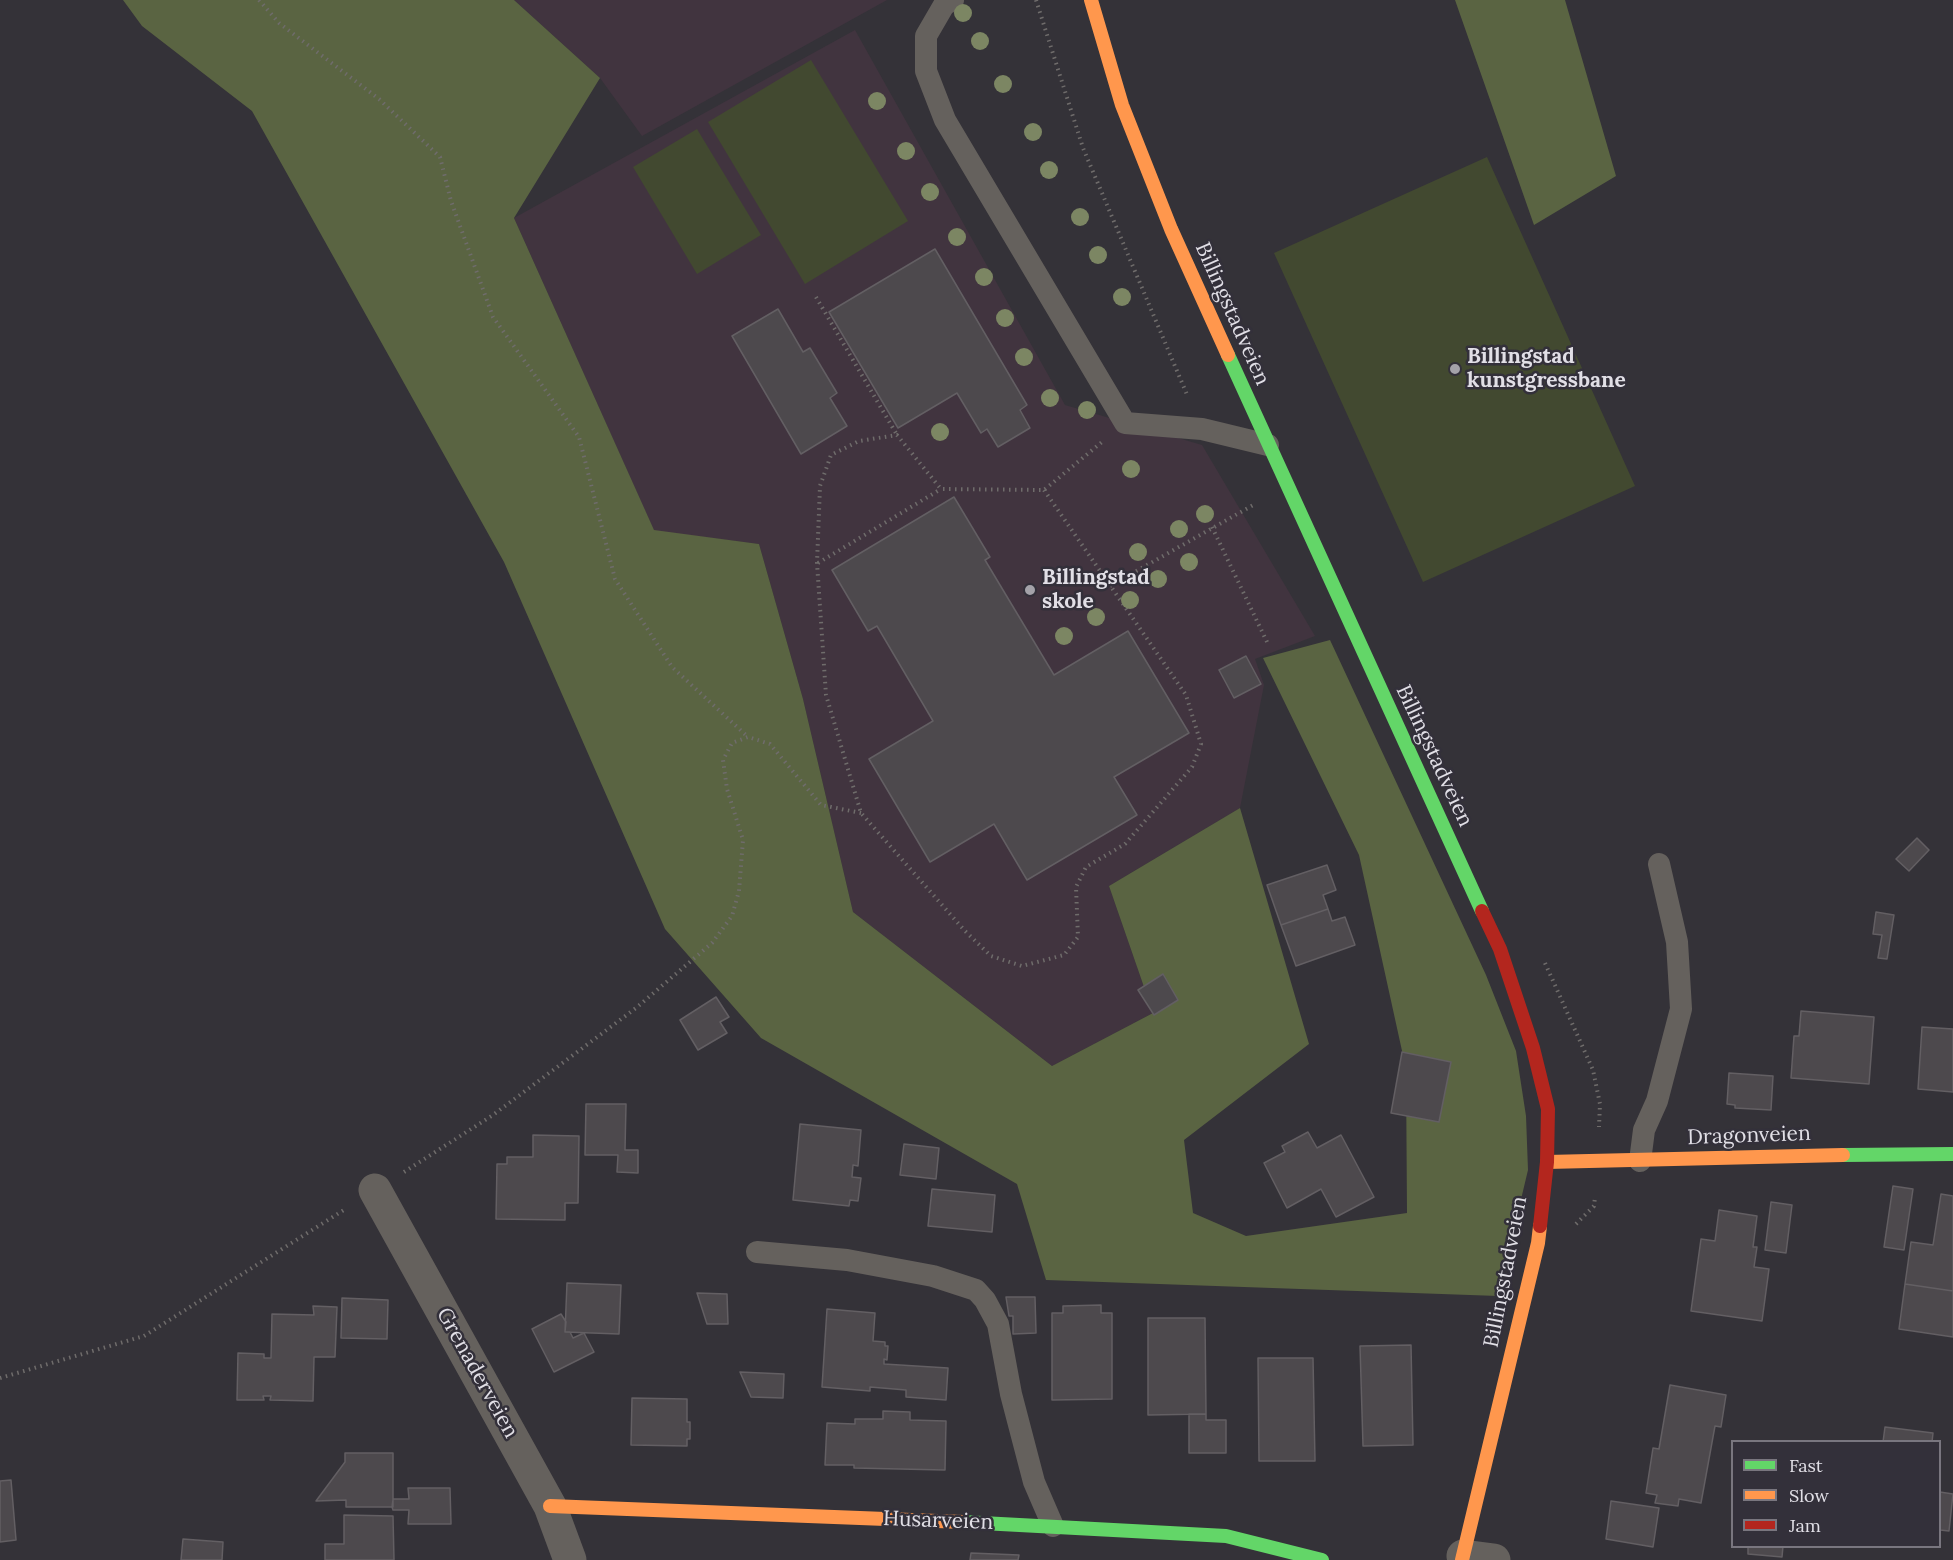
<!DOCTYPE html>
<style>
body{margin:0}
#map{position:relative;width:1953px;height:1560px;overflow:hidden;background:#343238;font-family:Lora,serif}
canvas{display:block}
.legend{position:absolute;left:1731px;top:1440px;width:210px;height:108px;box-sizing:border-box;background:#33303a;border:2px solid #79767f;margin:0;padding:8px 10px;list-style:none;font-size:18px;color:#e1dfe6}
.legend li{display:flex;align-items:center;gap:12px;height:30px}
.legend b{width:30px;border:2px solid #79767f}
</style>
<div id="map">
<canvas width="1953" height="1560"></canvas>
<ul class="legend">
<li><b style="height:8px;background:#63d668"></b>Fast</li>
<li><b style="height:8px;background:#ff974d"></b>Slow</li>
<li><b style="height:8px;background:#b3261e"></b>Jam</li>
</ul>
</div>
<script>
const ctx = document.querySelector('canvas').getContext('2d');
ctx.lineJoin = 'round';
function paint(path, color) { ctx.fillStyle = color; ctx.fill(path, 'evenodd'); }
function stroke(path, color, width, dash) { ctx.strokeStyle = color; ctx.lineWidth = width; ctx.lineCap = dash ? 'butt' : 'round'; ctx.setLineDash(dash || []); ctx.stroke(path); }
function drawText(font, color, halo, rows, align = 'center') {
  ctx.font = font + ' Lora,serif'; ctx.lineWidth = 5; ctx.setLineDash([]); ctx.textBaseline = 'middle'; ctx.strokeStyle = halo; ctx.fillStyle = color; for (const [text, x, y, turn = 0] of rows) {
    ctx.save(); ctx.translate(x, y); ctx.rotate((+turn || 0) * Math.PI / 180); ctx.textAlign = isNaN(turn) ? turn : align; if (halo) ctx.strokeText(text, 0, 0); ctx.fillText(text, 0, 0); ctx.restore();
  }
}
paint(new Path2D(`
 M514 0H887L642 136 600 78Z
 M855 30 1065 405 1202 445 1315 636 1255 659 1264 685 1240 808 1109 886 1153 1013 1052 1066 853 912 803 699 759 544 654 531 514 218Z`), '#41343f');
paint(new Path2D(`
 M811 60 908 221 805 284 708 122Z
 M697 129 761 235 697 274 633 167Z
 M1487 157 1635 486 1423 582 1274 253Z`), '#424930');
paint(new Path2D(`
 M123 0H514L600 78 514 218 654 530 759 544 803 699 853 912 1052 1066 1153 1013 1109 886 1240 808 1309 1044 1184 1140 1193 1213 1246 1236 1407 1213 1406 1069 1359 855 1263 658 1330 640 1486 975 1516 1051 1526 1116 1528 1170 1498 1296 1046 1280 1017 1184 761 1038 665 929 504 562 252 111 142 26Z
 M1455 0H1565L1616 176 1534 225Z`), '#5a6442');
const building = new Path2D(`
 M935 249 1027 405 1020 410 1030 428 998 447 987 429 981 433 957 393 898 428 829 312Z
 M778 309 803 352 810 348 837 393 830 398 847 426 801 454 732 336Z
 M954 497 990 557 985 560 1054 675 1128 631 1189 733 1114 777 1137 815 1027 880 994 824 930 862 869 759 933 721 877 626 868 631 832 570Z
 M1246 656 1261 684 1234 698 1219 670Z
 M1917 838 1929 850 1909 871 1896 859Z
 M1327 865 1336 890 1323 895 1328 909 1281 925 1267 885Z
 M1328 909 1332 921 1345 917 1355 945 1296 966 1281 925Z
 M1876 912 1894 915 1887 959 1878 958 1882 935 1873 934Z
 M1163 974 1178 1000 1154 1015 1138 990Z
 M716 997 729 1017 720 1022 727 1033 698 1050 680 1020Z
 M1801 1011 1874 1017 1869 1084 1791 1078 1794 1036H1799Z
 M1922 1027 1953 1029V1092L1918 1089Z
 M1402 1052 1451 1062 1439 1122 1391 1113Z
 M1729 1073 1773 1076 1771 1110 1735 1108V1105L1727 1104Z
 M586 1104H626L625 1150H638V1173L617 1172 618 1155H585Z
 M800 1124 861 1130 858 1166 853 1165 852 1177 861 1178 858 1201 850 1200 849 1206 793 1200Z
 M1308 1132 1317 1148 1341 1135 1374 1197 1336 1217 1321 1189 1287 1208 1264 1163 1285 1152 1282 1146Z
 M533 1135 579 1136 578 1203H565V1220L496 1219 497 1164H507V1157H533Z
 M904 1144 939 1148 936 1179 900 1175Z
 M1893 1186 1913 1189 1904 1250 1884 1247Z
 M932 1189 995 1195 992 1232 928 1226Z
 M1941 1194 1953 1196V1291L1905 1284 1911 1242 1933 1245Z
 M1771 1202 1792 1205 1786 1253 1765 1250Z
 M1719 1210 1757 1216 1753 1247H1757L1754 1267 1769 1269 1762 1321 1691 1311 1701 1239 1715 1241Z
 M567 1283 621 1285 619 1334 565 1332Z
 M1905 1284 1953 1291V1337L1899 1329Z
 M697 1293 727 1294 728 1324H707Z
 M1006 1297H1035L1036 1333 1013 1334V1316H1009Z
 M342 1298 388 1300 387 1339 341 1338Z
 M1101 1305V1313H1112V1399L1052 1400V1313H1063V1306Z
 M313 1306 337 1307 335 1357H314L313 1401 270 1400 271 1396H263L264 1400H237L238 1353 264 1354V1358H271L272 1314 314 1315Z
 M827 1309 875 1313 873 1341 885 1342V1346H888L887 1360 884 1359V1364L948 1368 946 1400 906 1397V1390L870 1387V1391L822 1387Z
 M561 1314 566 1322 565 1332H570L573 1338 584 1333 594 1352 554 1372 532 1329Z
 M1148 1318H1205L1206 1414 1148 1415Z
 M1411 1345 1413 1445 1363 1446 1360 1346Z
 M1258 1358H1313L1315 1461H1259Z
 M740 1372 784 1374 783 1398 751 1397Z
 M1670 1385 1726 1395 1721 1427 1715 1426 1701 1503 1679 1499 1678 1506 1655 1503 1657 1495 1646 1493 1653 1448 1659 1449Z
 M632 1398 687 1399V1422H690V1439H687V1446L631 1445Z
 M883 1411 910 1412V1420L946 1421 945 1470 854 1468V1465H825L827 1423 855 1424V1419H883Z
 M1189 1414H1206V1420H1226V1453H1189Z
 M1885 1427 1933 1433 1932 1442H1883Z
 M345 1453H393V1507H346V1500L316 1501 345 1462Z
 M11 1480 16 1540 0 1542V1481Z
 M408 1488H450L451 1524H408L409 1510H393L392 1507 393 1499H409Z
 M1940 1492 1953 1494 1949 1531 1940 1530Z
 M1611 1501 1659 1508 1653 1547 1606 1539Z
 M344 1515 393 1516 394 1560H325V1544H344Z
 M183 1539 223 1542 222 1560H181Z
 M1748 1546H1783L1782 1557 1748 1554Z
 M971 1553 1019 1555 1018 1560H970Z`);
paint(building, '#4d494d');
stroke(building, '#635f63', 1.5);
stroke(new Path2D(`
 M259 0 279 23 379 99 440 157 451 201 493 317 579 437 615 579 672 667 748 737
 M1036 0 1083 148 1188 397
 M816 297 897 435
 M1044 490 1186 695 1201 744 1192 767 1125 844 1086 867 1076 887 1078 937 1064 955 1022 966 991 956 965 931 861 813 826 695 817 563 820 486 831 455 859 441 897 435 941 489 1044 490 1102 442
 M1212 527 1268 644
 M818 563 941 489
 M1110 586 1255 504
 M1545 963 1593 1070 1600 1104 1599 1127
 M404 1172 493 1115 636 1008 712 943 732 916 739 891 743 840 727 789 723 760 732 743 748 737 770 744 821 805 861 813
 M1576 1224 1594 1206 1595 1197
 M0 1378 144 1336 347 1208`), '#6f6c6b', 4, [1.5, 4.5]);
stroke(new Path2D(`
 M953 0 944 5 926 36V71L945 120 1125 423 1202 429 1268 445
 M1640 1161 1644 1130 1657 1101 1681 1009 1677 942 1659 864
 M757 1252 847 1260 933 1276 976 1290 985 1300 998 1324 1011 1394 1034 1482 1053 1526`), '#65615d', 22);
stroke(new Path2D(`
 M375 1190 550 1506 570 1560
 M1463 1556 1494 1560`), '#65615d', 33);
stroke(new Path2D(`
 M1228 355 1482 911
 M1843 1155 1953 1154
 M963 1522 1226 1536 1322 1560`), '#63d668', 14);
stroke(new Path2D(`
 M1091 0 1122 105 1171 229 1228 355
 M1547 1162 1843 1155
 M550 1506 963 1522
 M1462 1560 1538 1243 1540 1226`), '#ff974d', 14);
stroke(new Path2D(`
 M1482 911 1500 949 1533 1048 1548 1109 1547 1162 1540 1226`), '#b3261e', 14);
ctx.fillStyle = '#7c8663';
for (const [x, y] of [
 [963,13],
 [980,41],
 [1003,84],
 [877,101],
 [1033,132],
 [906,151],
 [1049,170],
 [930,192],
 [1080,217],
 [957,237],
 [1098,255],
 [984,277],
 [1122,297],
 [1005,318],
 [1024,357],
 [1050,398],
 [1087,410],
 [940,432],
 [1131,469],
 [1205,514],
 [1179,529],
 [1138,552],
 [1189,562],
 [1158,579],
 [1130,600],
 [1096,617],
 [1064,636]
]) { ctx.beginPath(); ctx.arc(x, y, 9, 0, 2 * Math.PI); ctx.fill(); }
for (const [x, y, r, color] of [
 [1455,369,6,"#a4a2a9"],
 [1030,590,6,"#a4a2a9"]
]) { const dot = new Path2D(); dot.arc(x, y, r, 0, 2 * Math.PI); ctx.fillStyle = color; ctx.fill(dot); stroke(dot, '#33303a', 2); }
drawText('21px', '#e1dfe6', '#33303a', [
 ["Billingstadveien",1232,314,66],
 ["Billingstadveien",1434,756,65],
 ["Dragonveien",1749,1136,-2],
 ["Billingstadveien",1506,1272,-79],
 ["Grenaderveien",477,1373,61],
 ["Husarveien",938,1521,2]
]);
drawText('bold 21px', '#e1dfe6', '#33303a', [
 ["Billingstad",1467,357],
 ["kunstgressbane",1467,381],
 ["Billingstad",1042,578],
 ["skole",1042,602]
], 'left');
</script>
